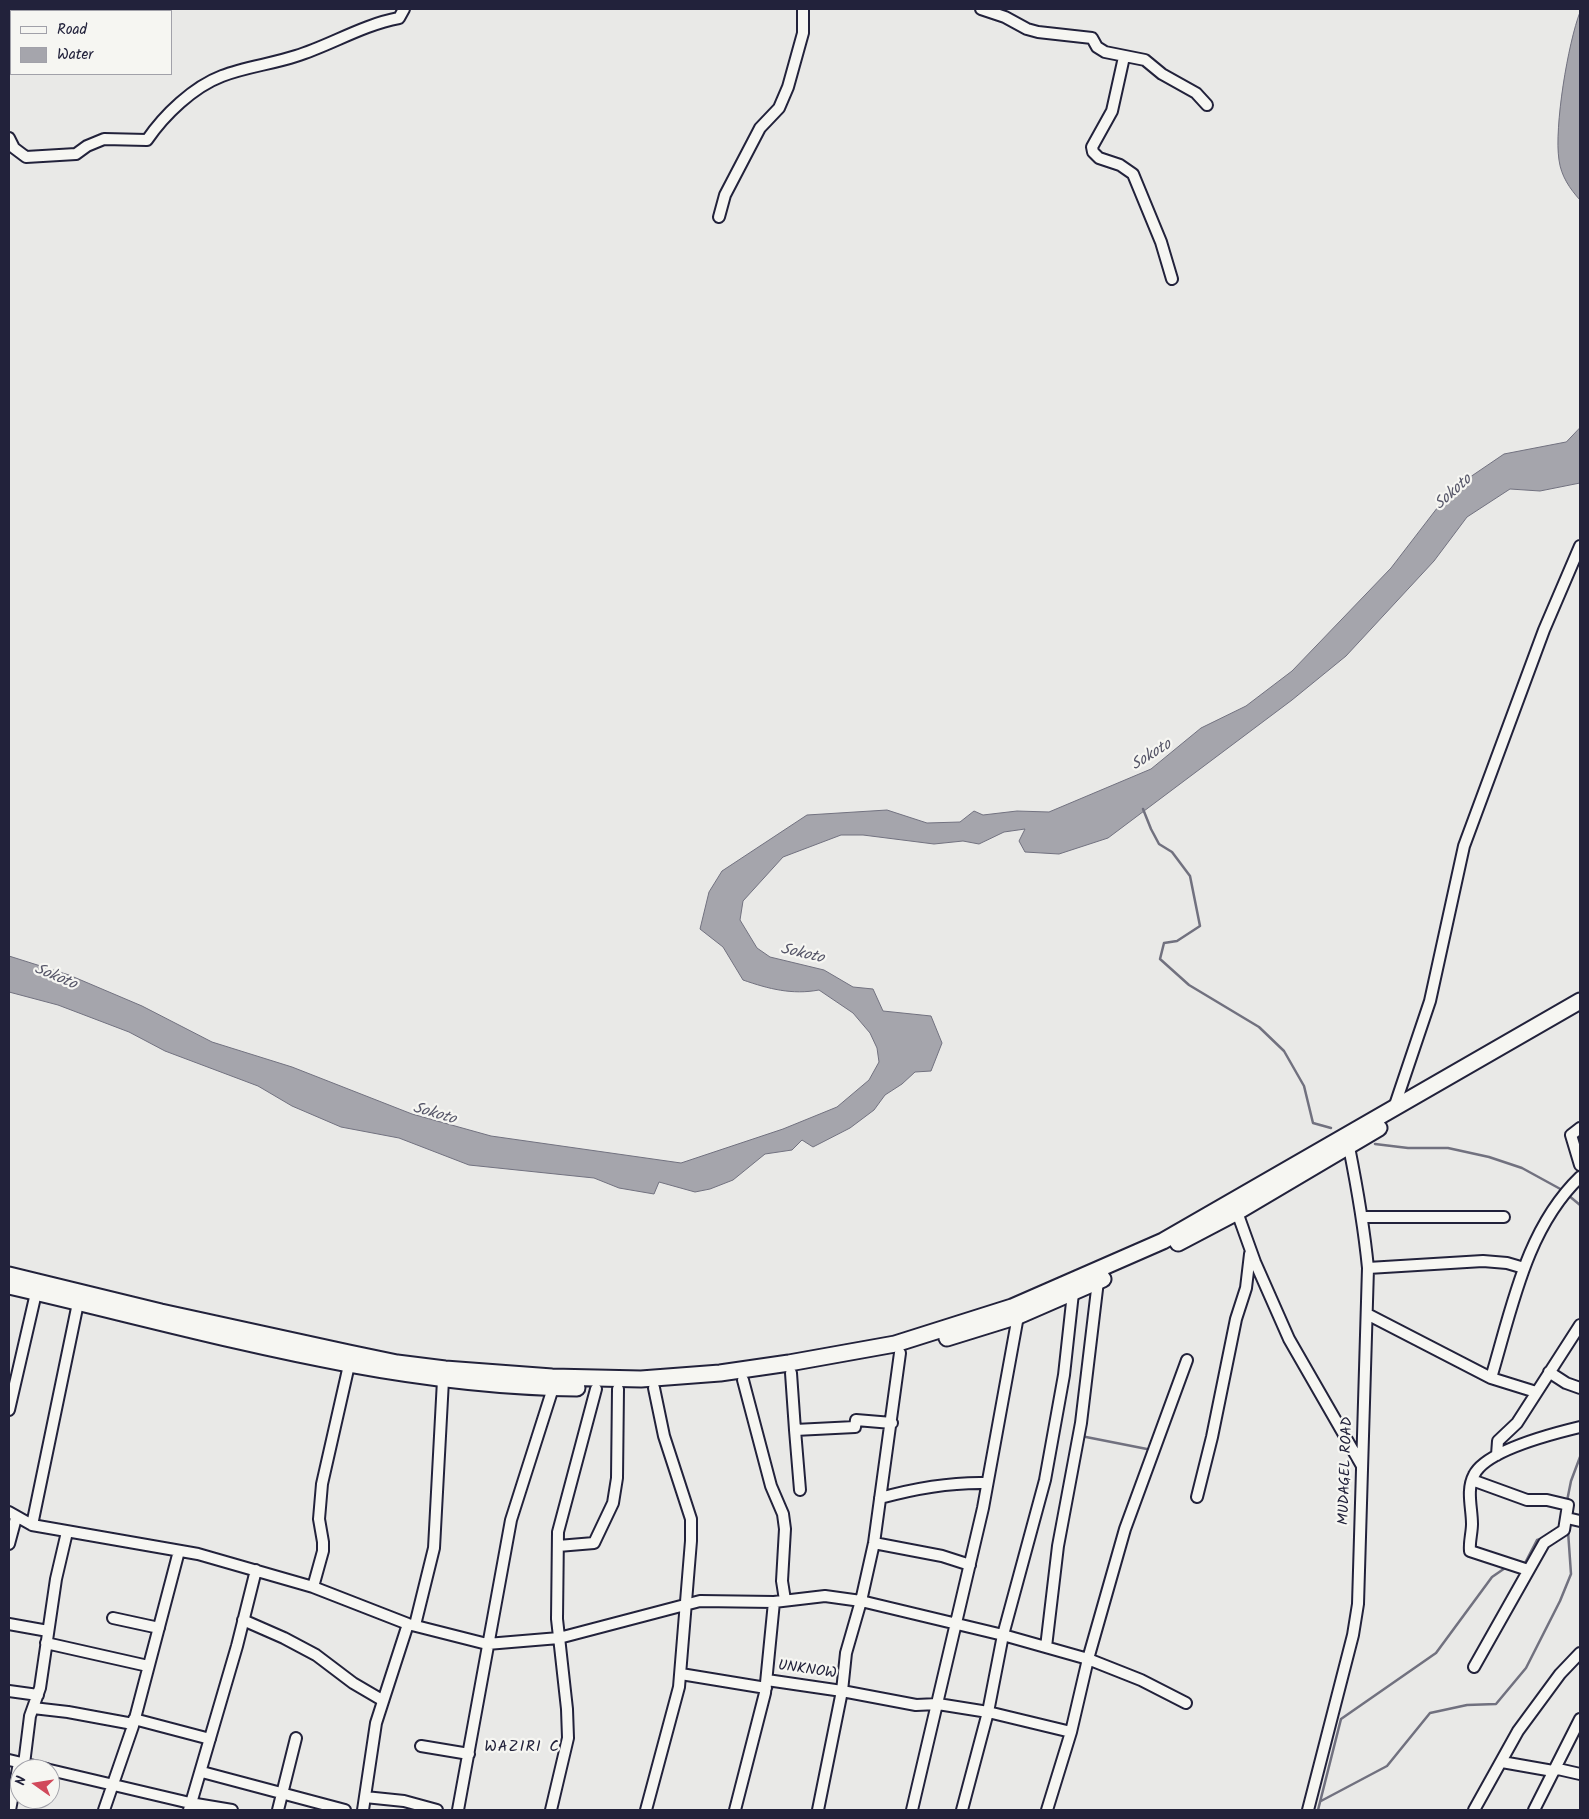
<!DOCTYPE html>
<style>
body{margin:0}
#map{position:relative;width:1589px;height:1819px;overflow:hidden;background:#e9e9e7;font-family:Kalam,sans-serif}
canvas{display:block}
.frame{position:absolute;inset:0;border:10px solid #22223b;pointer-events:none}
.legend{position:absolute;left:10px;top:10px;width:162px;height:65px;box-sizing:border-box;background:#f6f6f2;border:1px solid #a1a1a9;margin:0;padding:6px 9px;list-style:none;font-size:15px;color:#22223b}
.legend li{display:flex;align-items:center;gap:10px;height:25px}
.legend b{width:25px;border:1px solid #a1a1a9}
.north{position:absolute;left:10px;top:1759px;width:50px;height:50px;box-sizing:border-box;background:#f6f6f2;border:1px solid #a1a1a9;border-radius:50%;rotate:283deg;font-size:14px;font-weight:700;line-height:20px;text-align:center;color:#22223b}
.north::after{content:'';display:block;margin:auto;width:18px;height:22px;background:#d1495b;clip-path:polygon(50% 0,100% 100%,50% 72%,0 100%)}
</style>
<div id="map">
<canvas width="1589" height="1819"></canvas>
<div class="frame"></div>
<ul class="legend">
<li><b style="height:6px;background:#f6f6f2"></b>Road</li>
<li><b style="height:14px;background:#a5a5ac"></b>Water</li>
</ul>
<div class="north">N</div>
</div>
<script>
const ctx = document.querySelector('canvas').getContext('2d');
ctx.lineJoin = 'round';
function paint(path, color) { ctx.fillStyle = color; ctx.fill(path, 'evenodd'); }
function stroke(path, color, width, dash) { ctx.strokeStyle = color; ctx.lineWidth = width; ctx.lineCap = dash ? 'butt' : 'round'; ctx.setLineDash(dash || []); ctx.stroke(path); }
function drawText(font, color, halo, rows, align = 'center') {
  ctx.font = font + ' Kalam,sans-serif'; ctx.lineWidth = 4.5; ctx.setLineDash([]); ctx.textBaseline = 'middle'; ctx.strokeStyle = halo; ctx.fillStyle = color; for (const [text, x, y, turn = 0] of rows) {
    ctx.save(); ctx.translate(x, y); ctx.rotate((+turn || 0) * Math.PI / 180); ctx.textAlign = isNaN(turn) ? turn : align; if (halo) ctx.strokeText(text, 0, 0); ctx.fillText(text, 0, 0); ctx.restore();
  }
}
const water = new Path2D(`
 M1580 12V200C1570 189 1561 176 1559 160 1554 127 1568 43 1580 12Z
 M1580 428V483L1540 491 1510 489 1467 517 1434 561 1346 656 1292 700 1108 838 1059 854 1025 852 1019 841 1025 829 1004 832 979 844 963 841 934 844 863 835H841L783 857 743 901 740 920 757 948 770 957 824 970 853 987 873 989 883 1011 931 1016 942 1043 931 1071 915 1072 902 1084 885 1095 874 1110 850 1128 813 1147 802 1140 792 1150 765 1154 733 1180 710 1189 695 1192 659 1182 654 1194 619 1188 594 1178 469 1165 399 1138 341 1127 292 1106 258 1086 165 1051 129 1032 58 1005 9 992V956L69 975 142 1006 212 1042 292 1067 412 1114 491 1136 681 1163 783 1129 837 1107 869 1080 879 1062 877 1048 870 1033 853 1013 819 990C792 995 769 989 743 980L723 947 700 929 709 892 722 871 807 815 887 810 927 823 960 822 974 811 983 815 1017 811 1049 812 1151 769 1201 728 1246 706 1292 671 1391 568 1451 490 1504 454 1566 442Z`);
paint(water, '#a5a5ac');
stroke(water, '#71717f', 1);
stroke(new Path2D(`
 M1143 809 1151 829 1159 844 1172 852 1190 876 1200 926 1177 941 1164 943 1160 959 1189 985 1259 1027 1284 1051 1304 1086 1313 1123 1331 1128
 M1375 1144 1408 1148H1448L1489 1157 1522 1168 1564 1191
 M1568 1195 1580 1205
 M1081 1436 1152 1450
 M1567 1501 1571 1481 1580 1457
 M1522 1564 1524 1565 1537 1540 1544 1538
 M1321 1801 1387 1766 1430 1713 1467 1705 1496 1704 1526 1668 1560 1601 1571 1574 1568 1531
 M1318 1810 1341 1719 1436 1653 1492 1577 1508 1566`), '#71717f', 2.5);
const street = new Path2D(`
 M981 9 1005 17 1027 29 1038 32 1092 38 1097 47 1105 52 1145 60 1162 74 1196 93 1207 105
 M1124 57 1112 111 1092 147 1093 152 1099 158 1120 165 1133 174 1161 242 1172 279
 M9 138 14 148 26 157 76 154 87 146 104 139 147 140C164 115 193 87 222 76 245 67 272 64 296 56 331 45 362 25 399 18L404 9
 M719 217 725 195 760 128 779 108 788 87 803 33V9
 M1394 1108 1430 1001 1464 846 1544 630 1580 546
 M1580 1128 1571 1135 1580 1165
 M1237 1212 1255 1262 1289 1339 1362 1466
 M1363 1217H1504
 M1368 1268 1483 1261 1507 1263 1524 1268
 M1367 1314 1491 1378 1536 1392
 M1549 1372 1566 1383 1580 1388
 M791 1373 795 1430
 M1491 1378C1512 1308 1526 1229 1580 1177
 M743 1380 771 1486 783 1514 785 1529 782 1581 785 1600
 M9 1410 36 1293
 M1497 1455 1498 1441 1517 1423 1580 1325
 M1472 1480 1527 1500H1547L1568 1505 1564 1530 1544 1543 1474 1667
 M800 1490 795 1430 855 1427 856 1420 892 1423
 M1197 1497 1212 1437 1236 1319 1246 1288 1250 1254
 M880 1498C916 1488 950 1482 987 1483
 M9 1512 32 1525 198 1554 313 1587 408 1624 487 1644 559 1638 700 1601 774 1602 825 1596 861 1601 1003 1635 1088 1659 1141 1680 1186 1703
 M1567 1518 1580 1521
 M32 1525 78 1303
 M874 1543 942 1556 970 1565
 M9 1544 16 1518
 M558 1546 594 1543 613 1503 617 1478 618 1389
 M1528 1570 1470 1551C1469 1542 1472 1533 1472 1524 1472 1508 1466 1490 1474 1475 1486 1450 1555 1433 1580 1427
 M313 1587 323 1551V1542L319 1519 322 1484 349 1365
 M113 1618 159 1628
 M243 1620 284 1638 316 1655 353 1683 382 1700
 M9 1624 48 1631
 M415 1625 434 1548 443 1380
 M46 1643 148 1666
 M1046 1647 1058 1546 1081 1423 1098 1281
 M681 1674 766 1688
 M767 1680 842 1691 916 1705 938 1704 988 1712 1071 1732
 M9 1691 38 1695
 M33 1708 68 1712 133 1724
 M134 1719 210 1739
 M421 1746 469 1754
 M9 1760 47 1769
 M1502 1762 1553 1771 1558 1769 1580 1774
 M24 1764 30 1716 40 1688 56 1579 67 1532
 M50 1770 190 1803 232 1810
 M202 1772 345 1810
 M365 1797 404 1801 437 1810
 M10 1810 19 1763
 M104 1810 133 1726 179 1551
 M189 1810 237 1646 256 1570
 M278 1810 296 1738
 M363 1810 376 1723 408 1624
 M458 1810 511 1520 553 1388
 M551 1810 568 1738 567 1709 557 1619 558 1532 596 1389
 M646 1810 679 1687 691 1541V1519L664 1436 654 1388
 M735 1810 765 1693 774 1602
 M818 1810 842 1691 846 1653 861 1601 874 1543 900 1353
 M912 1810 983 1508 1018 1316
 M962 1810 988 1712 1003 1635 1045 1480 1064 1375 1073 1293
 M1047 1810 1071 1732 1088 1659 1125 1529 1187 1360
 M1308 1810 1353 1635 1358 1604 1368 1268C1364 1227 1357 1187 1349 1147L1343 1146
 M1474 1810 1518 1731 1560 1674 1580 1653
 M1534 1810 1580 1719`);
const primary = new Path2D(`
 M1178 1243 1237 1212 1379 1128
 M9 1275 161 1312 349 1353 397 1363 445 1369 552 1377 641 1379 720 1373 789 1363 895 1344 1012 1307 1163 1241 1580 1001
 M9 1286C197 1329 382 1386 577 1388
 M947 1338 1018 1316 1103 1279`);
stroke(street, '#22223b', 14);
stroke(primary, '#22223b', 19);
stroke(street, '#f6f6f2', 10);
stroke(primary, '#f6f6f2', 15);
drawText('15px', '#22223b', '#f6f6f2', [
 ["MUDAGEL ROAD",1347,1471,-88],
 ["UNKNOW",807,1671,8]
]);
drawText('italic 16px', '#565668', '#f6f6f2', [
 ["Sokoto",1454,493,-42],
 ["Sokoto",1152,756,-32],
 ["Sokoto",802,955,13],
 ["Sokoto",55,978,23],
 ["Sokoto",434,1115,16]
]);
ctx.letterSpacing = '1px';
drawText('16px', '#22223b', '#f6f6f2', [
 ["WAZIRI C",522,1748]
]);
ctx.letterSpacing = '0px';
</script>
